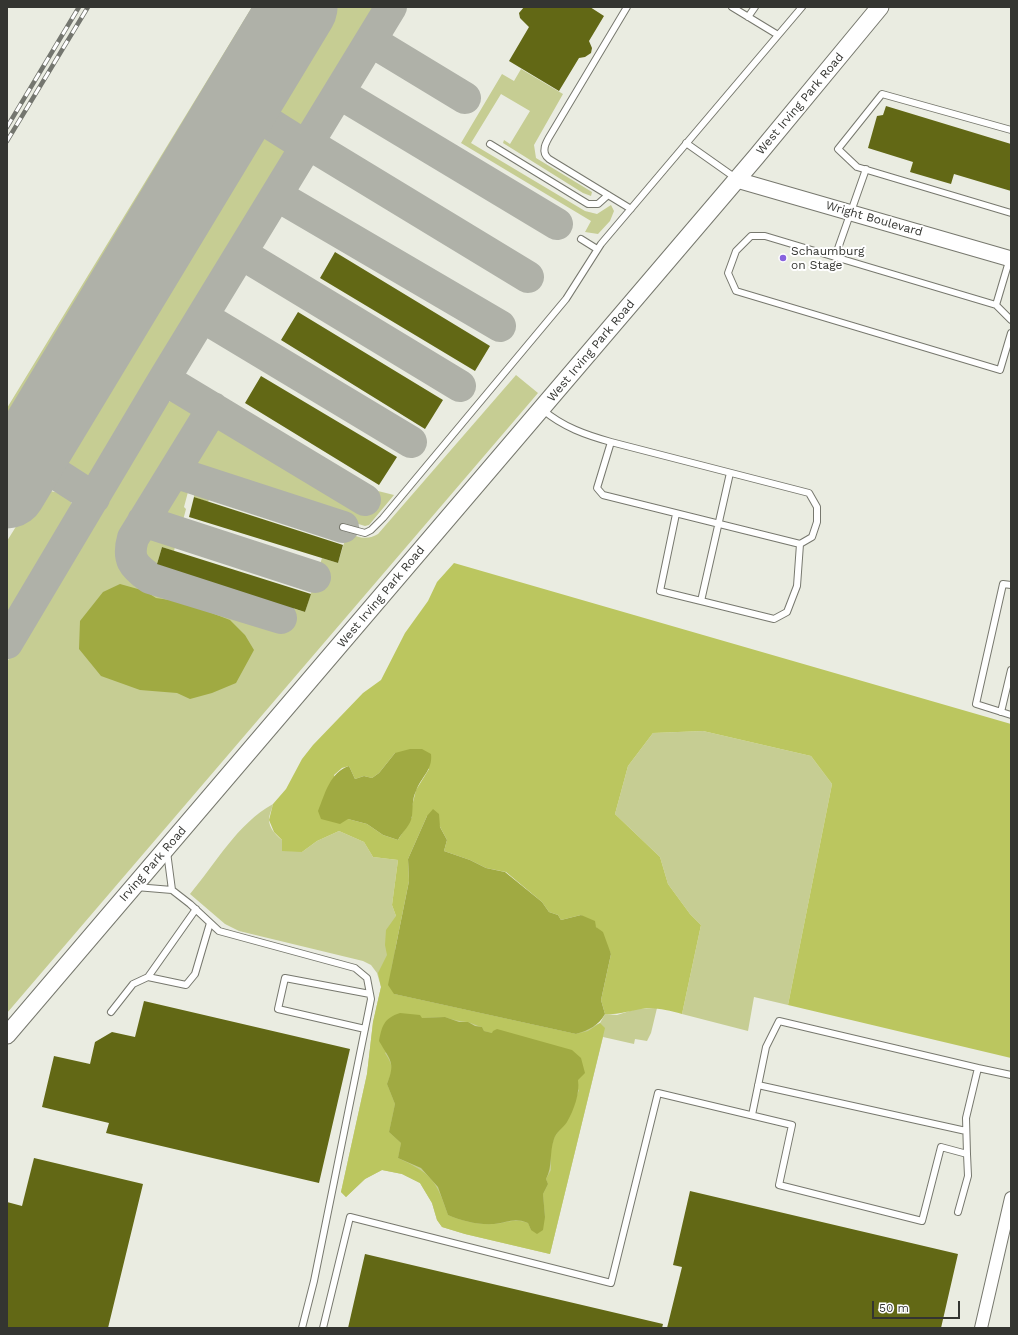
<!DOCTYPE html>
<style>
body{margin:0}
#map{position:relative;width:1018px;height:1335px;overflow:hidden;background:#eaece1;font-family:"Work Sans",sans-serif}
canvas{display:block}
.frame{position:absolute;inset:0;border:8px solid #343531;pointer-events:none}
.scale{position:absolute;left:872px;top:1301px;width:88px;height:18px;box-sizing:border-box;border:2px solid #343531;border-top:0;padding-left:5px;font-size:12px;line-height:14px;white-space:nowrap;color:#343531;-webkit-text-stroke:3px #fff;paint-order:stroke}
</style>
<div id="map">
<canvas width="1018" height="1335"></canvas>
<div class="frame"></div>
<div class="scale">50 m</div>
</div>
<script>
const ctx = document.querySelector('canvas').getContext('2d');
ctx.lineJoin = 'round';
function paint(path, color) { ctx.fillStyle = color; ctx.fill(path, 'evenodd'); }
function stroke(path, color, width, dash) { ctx.strokeStyle = color; ctx.lineWidth = width; ctx.lineCap = dash ? 'butt' : 'round'; ctx.setLineDash(dash || []); ctx.stroke(path); }
function drawText(font, color, halo, rows, align = 'center') {
  ctx.font = font + ' "Work Sans",sans-serif'; ctx.lineWidth = 4; ctx.setLineDash([]); ctx.textBaseline = 'middle'; ctx.strokeStyle = halo; ctx.fillStyle = color; for (const [text, x, y, turn = 0] of rows) {
    ctx.save(); ctx.translate(x, y); ctx.rotate((+turn || 0) * Math.PI / 180); ctx.textAlign = isNaN(turn) ? turn : align; if (halo) ctx.strokeText(text, 0, 0); ctx.fillText(text, 0, 0); ctx.restore();
  }
}
paint(new Path2D(`
 M252 7H266L7 436V408Z
 M328 7H378L309 122 304 125 293 126 278 112 276 97 278 90Z
 M521 69 563 94 534 145 536 158 592 192 591 196 583 193 503 143 504 140 510 144 530 111 501 94 471 143 585 211 597 214 611 205 614 211 610 221 598 234 585 232 591 221 461 143 502 74 514 81Z
 M265 136C275 137 281 141 287 150L285 161 95 475C73 490 62 463 65 445L242 152 248 144Z
 M516 375 538 393 7 1013V662L163 405 170 401H184L192 408 193 415 189 428 131 523 124 540 121 554 123 565 133 576 183 602 285 628 292 608 305 612 322 558 338 563 347 533C359 537 366 541 378 534Z
 M211 426H221L230 430 363 511 374 490 394 495 369 525 365 526 192 472C183 459 201 435 211 426Z
 M183 482 206 488 210 491 211 495 208 502 194 497V494L188 492 184 507 186 509 182 524 171 526 160 517 159 510 173 485 175 483Z
 M47 491C62 492 74 496 73 513L7 623V541L35 496 41 492Z
 M150 532 177 539 174 551 162 547 157 564 162 566 160 573 142 565 136 555 138 543 145 533Z
 M703 731 811 756 832 784 788 1005 754 997 748 1031 682 1014 701 925 690 914 668 884 660 857 615 814 628 766 653 733Z
 M273 804C272 809 269 815 269 820 270 836 290 845 302 852L317 841 339 831 364 842 373 857 398 860 392 905 396 916 394 994 576 1034 600 1023 605 1014 617 1015 636 1009 657 1008 651 1033 647 1041 635 1039 634 1044 603 1037 550 1254 465 1234 442 1227 437 1220 432 1203 420 1183 402 1174 382 1170 365 1179 346 1197 341 1192 367 1074 373 1022 381 987 377 973 371 965 363 961 239 931 225 924 190 894C216 863 237 824 273 804Z`), '#c6cd93');
paint(new Path2D(`
 M454 563 1011 724V1058L788 1005 832 784 811 756 703 731 653 733 628 766 615 814 660 857 668 884 690 914 701 925 682 1014C666 1010 652 1006 636 1010 624 1012 617 1015 605 1014L601 1000 611 954 596 927 581 915 561 920 558 915 549 912 542 902 506 872 486 868 470 860 444 851 447 840 438 823 427 816 408 859 409 881 391 970 394 994 576 1034 588 1031 600 1023 605 1028 550 1254 465 1234 442 1227 437 1220 432 1203 420 1183 402 1174 382 1170 365 1179 346 1197 341 1192 367 1074 373 1022 381 987 378 973 387 955 385 945 386 930 396 916 392 905 398 860 373 857 364 842 339 831 317 841 302 852 282 851V840L274 832 269 820 273 804 286 789 302 759 313 745 363 693 381 680 405 633 428 601 437 582ZM395 753 429 769 416 790 412 806V817L398 840 383 835 367 824 348 819 334 775 342 768 349 766 355 779 364 776 372 778 379 773ZM445 1017C453 1020 459 1021 467 1022 472 1023 477 1026 482 1027L484 1031 492 1033 579 1090 567 1121 555 1136 551 1147V1170L546 1179 548 1184 543 1194 545 1217 531 1230 528 1223C513 1218 508 1223 494 1224 478 1225 462 1221 448 1215 436 1180 432 1174 398 1158L401 1143 389 1132 395 1104 387 1084C393 1069 394 1067 385 1053L422 1018Z`), '#bbc65f');
paint(new Path2D(`
 M120 584 145 591 156 598 183 602 230 620 245 635 254 650 236 683 212 693 190 699 177 693 140 690 101 676 79 649 80 621 103 592Z
 M410 749H422L431 754C433 770 421 777 416 791 412 799 413 807 412 816 411 825 402 832 398 840L383 835 367 824 348 819 340 824 321 819 318 811C325 794 330 772 349 766L355 779 364 776 372 778 379 773 395 753Z
 M433 809 439 814 440 827 447 840 444 851 470 860 486 868 505 872 542 902 549 912 558 915 561 920 581 915 595 921 596 927 603 932 611 954 601 1000 605 1014C598 1026 589 1030 576 1034L394 994 388 985 409 881 408 859 427 816Z
 M400 1013 420 1015 422 1018 445 1017 459 1022H468L475 1026 482 1027 484 1031 492 1033 493 1031 497 1029 572 1050 581 1058 585 1073 578 1080C580 1093 574 1110 567 1122 563 1128 556 1132 554 1139 549 1153 553 1166 546 1179L548 1184 543 1194 545 1217 543 1230 537 1234 531 1230 528 1223C513 1217 508 1223 494 1224 478 1225 462 1221 448 1215L438 1187 421 1168 398 1158 401 1143 389 1132 395 1104 387 1084C396 1062 390 1060 379 1041 382 1026 384 1018 400 1013Z`), '#a0aa42');
stroke(new Path2D(`
 M371 41 465 98
 M339 93 557 224
 M239 104 307 147
 M309 144 528 277
 M278 196 500 326
 M242 254 460 386
 M203 317 411 442
 M164 379 365 500
 M213 408 133 538C127 559 133 566 150 578L281 618
 M27 455 94 498
 M174 472 343 527
 M143 521 315 577
 M7 643 164 379 391 7`), '#afb1a8', 32);
stroke(new Path2D(`
 M7 489 298 7`), '#afb1a8', 79);
paint(new Path2D(`
 M524 7H590L604 16 589 41 592 48 591 53 585 57 579 58 559 91 509 61 529 27 520 18 519 13Z
 M886 106 1011 144V191L954 174 951 184 910 172 913 162 868 148 877 116 883 115Z
 M335 252 490 346 475 371 320 278Z
 M298 312 443 400 425 429 281 340Z
 M261 376 397 457 379 485 245 403Z
 M194 497 343 545 338 563 189 517Z
 M162 547 311 594 305 612 157 564Z
 M144 1001 350 1049 319 1183 106 1133 109 1123 42 1107 54 1056 90 1064 95 1042 112 1032 135 1037Z
 M34 1158 143 1184 108 1328H7V1202L22 1206Z
 M690 1191 958 1254 941 1328H667L682 1267 673 1265Z
 M365 1254 663 1324 662 1328H348Z`), '#626815');
const service = new Path2D(`
 M627 7 551 134C546 142 540 152 549 159L631 209
 M732 7 778 35
 M748 17 755 7
 M1011 130 882 94 838 149 857 167 1011 213
 M686 143 737 179
 M490 144 588 204H598L608 195
 M866 169 835 257 996 305 1010 258
 M581 239 597 249
 M835 257 765 236H751L736 251 728 273 736 291 1000 370 1011 333
 M996 305 1011 320
 M543 410C563 427 586 435 611 442L809 493 817 507V522L812 537 800 544 603 495 597 488 611 442
 M676 514 660 591 701 601 730 473
 M343 527 365 533 371 530 383 518 566 299 601 244 802 7
 M1011 585 1003 584 976 704 1011 715
 M701 601 774 619 787 612 797 586 800 544
 M1001 712 1011 670
 M167 852 172 890
 M136 887 172 890 190 904 219 931 355 968 367 978 371 999 314 1281 302 1328
 M148 977 196 909
 M111 1012 133 984 148 977 186 985 195 974 210 923
 M365 1029 278 1009 285 978 370 994
 M978 1068 1011 1075
 M758 1085 966 1131
 M752 1115 766 1047 779 1021 978 1068 966 1118 967 1154
 M323 1328 350 1217 611 1283 658 1093 792 1125 779 1185 922 1221 941 1147 967 1154 968 1176 958 1212`);
const minor = new Path2D(`
 M981 1328 1011 1198`);
const tertiary = new Path2D(`
 M737 180 1011 259`);
const secondary = new Path2D(`
 M7 1035 756 157 880 7`);
stroke(service, '#77786e', 8);
stroke(minor, '#77786e', 14);
stroke(tertiary, '#77786e', 17);
stroke(secondary, '#77786e', 19);
stroke(service, '#fff', 6);
stroke(minor, '#fff', 12);
stroke(tertiary, '#fff', 15);
stroke(secondary, '#fff', 17);
const rail = new Path2D(`
 M7 127 79 7
 M7 141 88 7`);
stroke(rail, '#74766f', 4.5);
stroke(rail, '#fff', 3, [9]);
for (const [x, y, r, color] of [
 [783,258,4,"#8863de"]
]) { const dot = new Path2D(); dot.arc(x, y, r, 0, 2 * Math.PI); ctx.fillStyle = color; ctx.fill(dot); stroke(dot, '#fff', 1.5); }
drawText('12px', '#343531', '#fff', [
 ["West Irving Park Road",800,104,-50],
 ["Wright Boulevard",874,219,16],
 ["West Irving Park Road",591,351,-50],
 ["West Irving Park Road",381,597,-50],
 ["Irving Park Road",153,864,-49]
]);
drawText('12px', '#343531', '#fff', [
 ["Schaumburg",791,251],
 ["on Stage",791,265]
], 'left');
</script>
